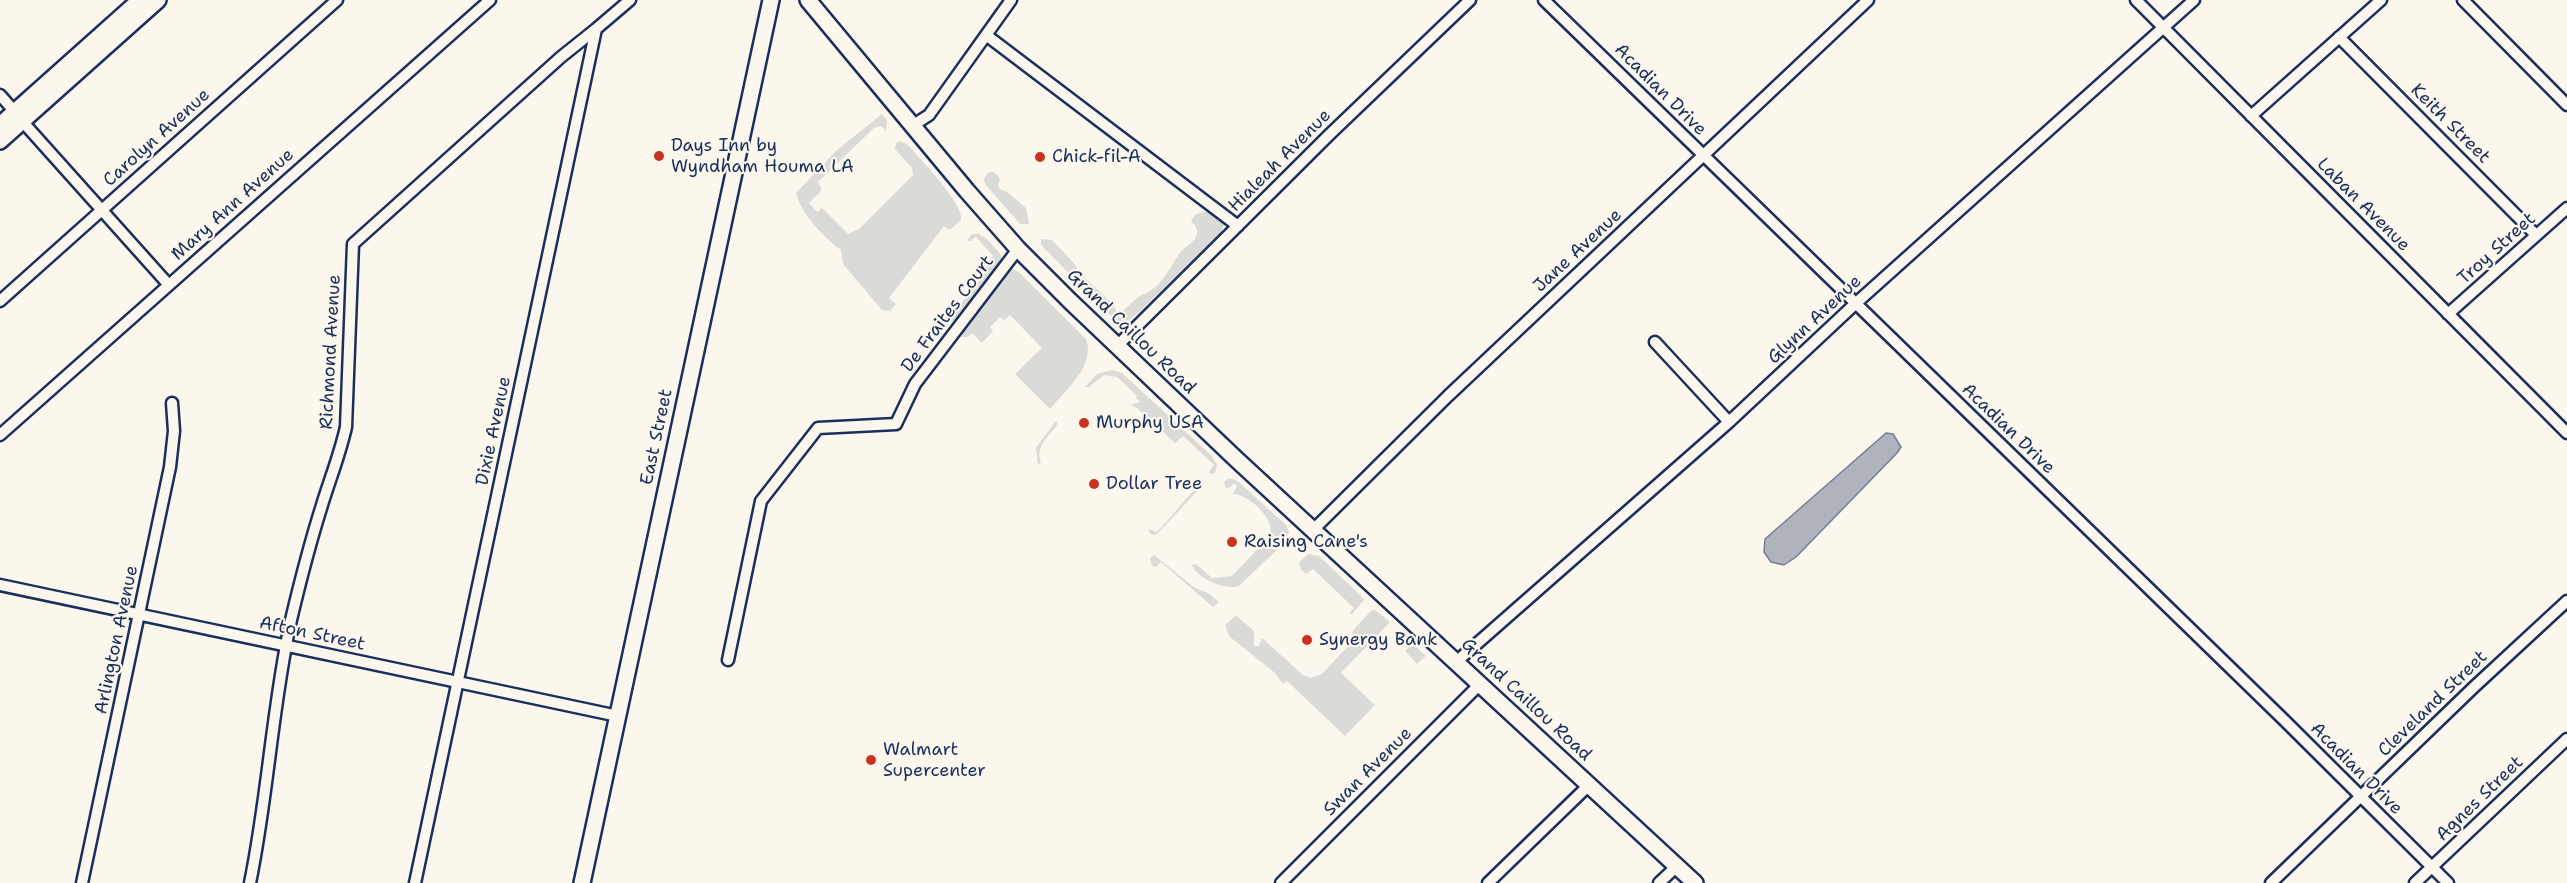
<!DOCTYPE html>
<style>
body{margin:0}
canvas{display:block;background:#fbf7ec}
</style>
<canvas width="2567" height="883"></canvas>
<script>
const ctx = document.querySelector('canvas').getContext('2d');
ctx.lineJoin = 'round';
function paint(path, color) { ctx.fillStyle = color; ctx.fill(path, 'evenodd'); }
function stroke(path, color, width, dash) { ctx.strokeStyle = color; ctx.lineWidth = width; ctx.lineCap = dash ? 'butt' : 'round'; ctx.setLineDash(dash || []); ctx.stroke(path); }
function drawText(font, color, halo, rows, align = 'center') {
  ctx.font = font + ' "Shantell Sans",sans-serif'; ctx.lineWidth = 4.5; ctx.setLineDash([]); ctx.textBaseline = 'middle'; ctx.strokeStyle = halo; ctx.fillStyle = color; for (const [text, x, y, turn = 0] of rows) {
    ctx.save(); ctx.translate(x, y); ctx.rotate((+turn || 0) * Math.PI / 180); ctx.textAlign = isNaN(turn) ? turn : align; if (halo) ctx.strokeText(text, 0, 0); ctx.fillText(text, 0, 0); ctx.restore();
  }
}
paint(new Path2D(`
 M882 114 887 120 886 130 881 126 874 128 818 182 822 190 809 203 817 212 822 208 848 234 859 229 913 175 912 168 895 149 896 143 899 141 907 144C918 157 965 204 961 220L950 230 944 226 889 298 896 304 890 311 882 310 843 264 841 250C822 235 803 217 796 193L837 150Z
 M989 172H994L1000 178 998 186 1000 189 1007 192 1026 208 1029 224H1020L985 184 984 179Z
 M1209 211 1224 223 1221 234 1138 313 1121 326 1041 245V239L1052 240 1072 261 1081 274 1114 305 1116 312 1120 313C1127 308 1132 302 1138 297 1142 294 1146 294 1150 291 1163 283 1171 266 1179 254 1186 244 1208 237 1191 221L1196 214Z
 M978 233 988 240 1001 255V260L954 321 948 322 987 268 986 264 993 256 976 237 970 241H967L971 235Z
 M1012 269 1019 272 1086 339C1096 365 1066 390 1050 409L1015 374 1042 348 1010 315 1004 320 1000 317 990 327 993 331 982 343 972 333 967 337H962L963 333Z
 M1112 370 1122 373 1212 456 1217 465 1215 473 1211 474 1209 472 1214 465 1183 436 1175 443 1137 408 1130 405 1140 402 1136 398 1137 396 1117 377 1104 375 1089 387H1085L1097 374Z
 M1055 422H1057V425C1048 437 1035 447 1041 462L1038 465 1036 448Z
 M1195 477 1201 482V487L1157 534 1152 535 1149 532V529L1156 532 1161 528 1199 484 1194 479Z
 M1229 478 1239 482 1286 525 1289 532 1285 542 1239 586C1226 591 1196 578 1192 565L1196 564 1212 578 1232 576 1269 537C1278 520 1248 494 1233 494L1237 486 1234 483 1229 488 1225 487 1224 482Z
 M1309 554 1319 556 1361 596 1364 600 1352 614 1349 613 1354 608 1313 569 1306 574 1301 570 1299 562Z
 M1154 555 1195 588 1208 593 1219 602 1213 607 1161 562 1156 567 1152 566 1150 558Z
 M1375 610 1390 622 1341 673 1375 705 1345 736 1287 681 1283 684 1275 673 1230 637 1226 629V624L1235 616 1238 617 1254 631V646H1259L1262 638 1303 675 1311 678 1322 674 1350 644 1351 635 1355 628 1371 611Z
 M1409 640 1426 656 1417 664 1405 651 1410 646 1407 642Z`), '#dadad7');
const water = new Path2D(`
 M1886 433 1893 434 1901 447 1897 453 1796 557 1784 565 1771 562 1764 552 1765 539Z`);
paint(water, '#afb3bb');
stroke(water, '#747e96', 1.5);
const street = new Path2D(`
 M1544 0 2283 719 2448 883
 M2136 0 2567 433
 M2463 0 2567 105
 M986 35 1238 226
 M2339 37 2536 235
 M0 95 15 112
 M2251 116 2381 0
 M22 121 168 284
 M912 126 929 115 1011 0
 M0 301 337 0
 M2448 314 2567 208
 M1655 342 1729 422
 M1116 347 1329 135 1470 0
 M0 435 490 0
 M1313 530 1448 396 1868 0
 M0 585 618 716
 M728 660 761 501 818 428 896 424 915 384 1018 249
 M1456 662 1729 422 1855 304 2194 0
 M82 883 170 467 174 431 172 403
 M250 883C268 796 272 707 291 620 300 582 310 543 322 505 330 479 340 454 346 427L353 244 561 57 596 29
 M415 883 596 29 630 0
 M1281 883 1479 685
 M1488 883 1588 786
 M1659 883 1677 866
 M2271 883 2474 687 2567 601
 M2415 883 2567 739`);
const secondary = new Path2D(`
 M808 0 967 191 1018 249 1070 301 1236 459 1695 883
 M0 125 140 0
 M0 141 158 0
 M582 883 771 0`);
stroke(street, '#1b2f5e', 15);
stroke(secondary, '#1b2f5e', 20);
stroke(street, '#fbf7ec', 10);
stroke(secondary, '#fbf7ec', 15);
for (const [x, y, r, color] of [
 [659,156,6,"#c8321e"],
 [1040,157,6,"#c8321e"],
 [1084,423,6,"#c8321e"],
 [1094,484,6,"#c8321e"],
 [1232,542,6,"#c8321e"],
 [1307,640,6,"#c8321e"],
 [871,760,6,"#c8321e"]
]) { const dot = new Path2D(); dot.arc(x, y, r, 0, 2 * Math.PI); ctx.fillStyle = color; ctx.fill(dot); stroke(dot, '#fbf7ec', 2); }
drawText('18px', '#1b2f5e', '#fbf7ec', [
 ["Acadian Drive",1660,90,45],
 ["Keith Street",2450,124,45],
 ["Carolyn Avenue",157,138,-42],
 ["Hialeah Avenue",1280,161,-45],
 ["Mary Ann Avenue",233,205,-42],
 ["Laban Avenue",2363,205,45],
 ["Troy Street",2497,249,-42],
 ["Jane Avenue",1578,251,-43],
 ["De Fraites Court",948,314,-53],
 ["Glynn Avenue",1815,320,-43],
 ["Grand Caillou Road",1131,332,44],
 ["Richmond Avenue",331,352,-87],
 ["Acadian Drive",2008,429,44],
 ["Dixie Avenue",494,431,-78],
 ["East Street",657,437,-78],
 ["Afton Street",312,634,12],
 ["Arlington Avenue",117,640,-78],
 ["Grand Caillou Road",1526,700,43],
 ["Cleveland Street",2433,704,-44],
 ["Acadian Drive",2356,769,45],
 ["Swan Avenue",1368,772,-45],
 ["Agnes Street",2480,799,-44]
]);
drawText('18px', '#1b2f5e', '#fbf7ec', [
 ["Days Inn by",671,146],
 ["Wyndham Houma LA",671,167],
 ["Chick-fil-A",1052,157],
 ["Murphy USA",1096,423],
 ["Dollar Tree",1106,484],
 ["Raising Cane's",1244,542],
 ["Synergy Bank",1319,640],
 ["Walmart",883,750],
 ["Supercenter",883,771]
], 'left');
</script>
